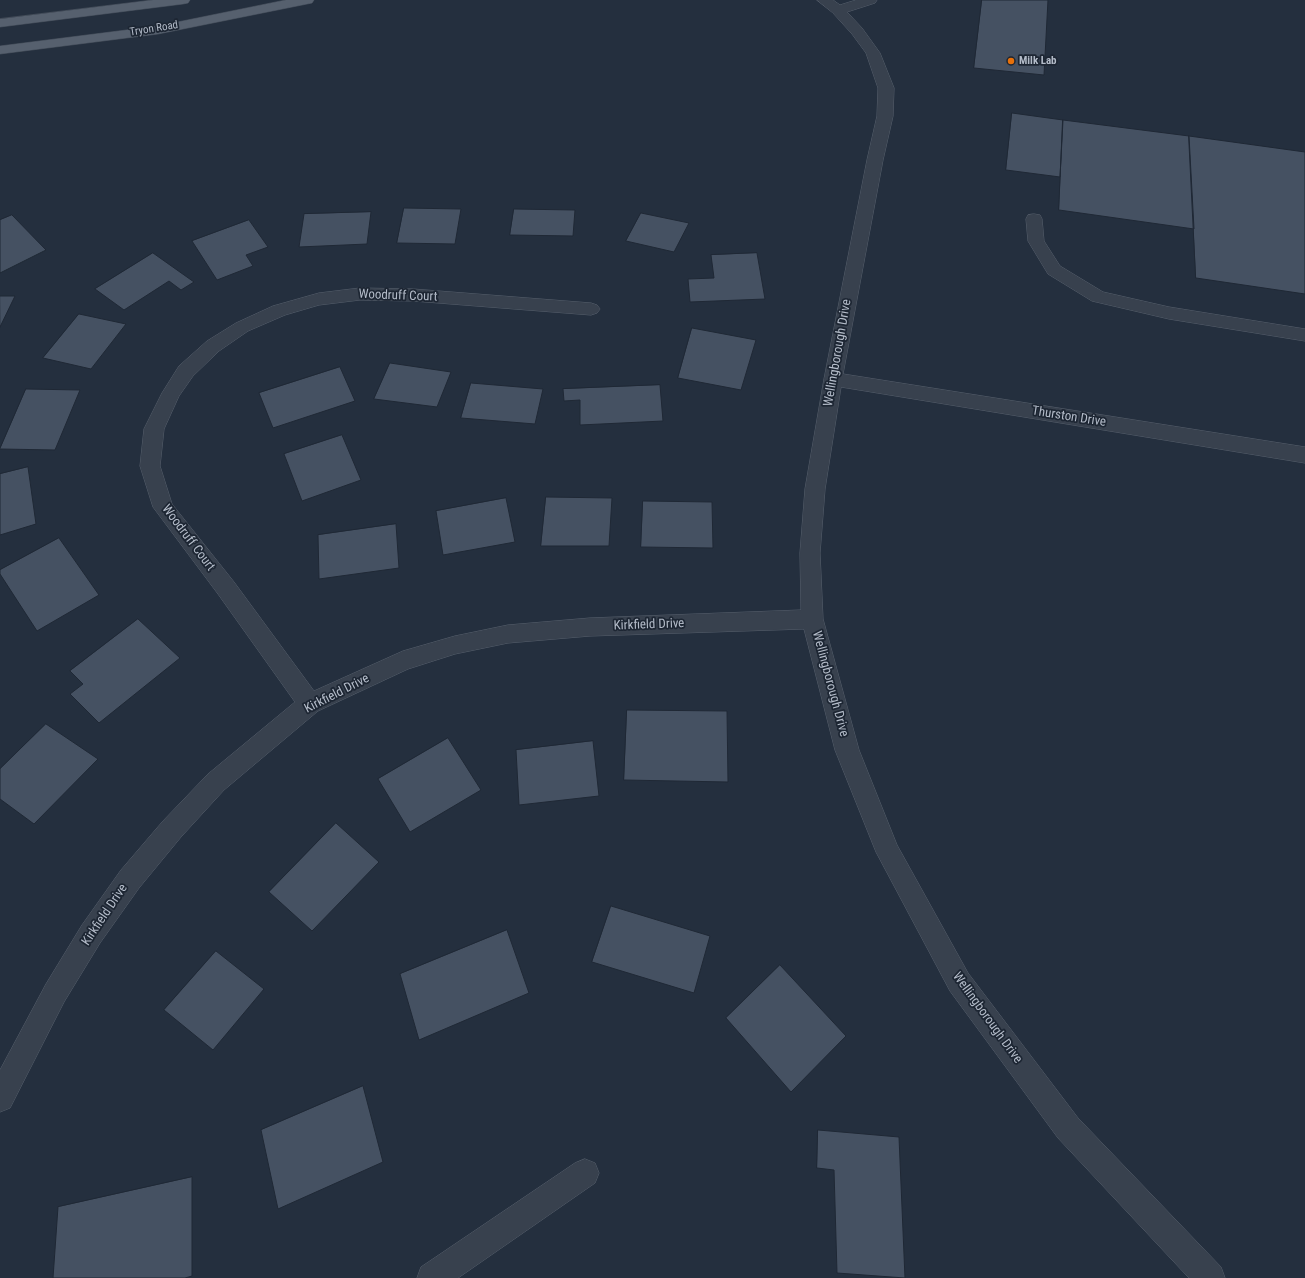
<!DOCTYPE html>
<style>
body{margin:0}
canvas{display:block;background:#242f3e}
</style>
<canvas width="1305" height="1278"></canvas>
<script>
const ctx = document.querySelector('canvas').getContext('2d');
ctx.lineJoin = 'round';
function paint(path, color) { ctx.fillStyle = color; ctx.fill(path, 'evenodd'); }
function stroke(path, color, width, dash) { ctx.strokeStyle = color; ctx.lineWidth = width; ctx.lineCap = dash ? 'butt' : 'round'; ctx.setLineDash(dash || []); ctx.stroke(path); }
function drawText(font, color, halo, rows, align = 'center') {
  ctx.font = font + ' "Roboto Condensed",sans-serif'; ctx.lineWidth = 3.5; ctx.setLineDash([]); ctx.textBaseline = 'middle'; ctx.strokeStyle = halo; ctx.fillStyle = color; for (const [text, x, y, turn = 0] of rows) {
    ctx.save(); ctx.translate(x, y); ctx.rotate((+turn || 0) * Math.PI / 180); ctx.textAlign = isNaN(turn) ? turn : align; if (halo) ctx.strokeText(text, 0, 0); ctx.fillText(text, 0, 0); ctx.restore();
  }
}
const building = new Path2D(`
 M982 0H1048L1044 75 974 68Z
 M1012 113 1063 120 1060 177 1006 170Z
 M1063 120 1189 136 1194 229 1059 210Z
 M1189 136 1305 152V294L1196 278Z
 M404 208 461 209 455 244 397 243Z
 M514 209 575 210 573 236 510 235Z
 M371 212 367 244 299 247 304 214Z
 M641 213 689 223 674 252 626 241Z
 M12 215 46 250 0 273V220Z
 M249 220 268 247 246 255 253 266 217 280 192 241Z
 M153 253 194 282 181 290 169 281 124 310 95 289Z
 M757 253 765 299 690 302 688 279 714 278 711 255Z
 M0 296H15L0 327Z
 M79 314 126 324 91 369 43 358Z
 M692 328 756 340 741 390 678 378Z
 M390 363 451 372 437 407 374 399Z
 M340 367 355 401 273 428 259 393Z
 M471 383 543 389 535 424 461 418Z
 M660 385 663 421 580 425V400L564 401 563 389Z
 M26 389 80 390 55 450 0 449Z
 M342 435 361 480 302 501 284 454Z
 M28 467 36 524 0 535V474Z
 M546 497 612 498 609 546H541Z
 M506 498 515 542 443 555 436 511Z
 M643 501 712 502 713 548 641 547Z
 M396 524 399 568 319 579 318 535Z
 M59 538 99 595 37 631 0 574V570Z
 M138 619 180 658 99 723 70 694 83 684 70 671Z
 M627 710 727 711 728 782 624 780Z
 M46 724 98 759 34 824 0 799V769Z
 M448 738 481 790 410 832 378 779Z
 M593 741 599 796 519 805 516 750Z
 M336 823 379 862 312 931 269 892Z
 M611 906 710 936 694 993 592 962Z
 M507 930 529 993 419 1040 400 974Z
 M216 951 264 989 213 1050 164 1010Z
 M780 965 846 1036 791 1092 726 1018Z
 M363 1086 383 1162 278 1209 261 1130Z
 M818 1130 899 1137 905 1278 837 1273 834 1170 817 1168Z
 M192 1177V1276L185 1278H53L58 1207Z`);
paint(building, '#455162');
stroke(building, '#1f2835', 1);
const minor = new Path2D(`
 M817 0H833L840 5 856 0H877L875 3 847 12 862 28 880 53 894 88 893 116 883 160 843 374 1305 447V463L841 387 825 489 820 553 823 619 859 750 897 845 968 973 1078 1118 1221 1267 1225 1278H1189L1058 1138 950 991 876 852 835 750 804 629 590 636 508 643 455 654 408 669 318 711 224 790 181 837 139 888 100 943 64 1002 10 1108 0 1112V1070L46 984 82 925 121 870 163 821 208 774 295 702 218 594 153 507 140 466 144 429 162 393 179 366 207 341 236 323 273 306 319 293 360 288 413 289 591 303 597 305 600 309 597 313 591 315 413 301 360 300 319 305 285 315 248 331 219 351 193 376 179 396 164 429 160 466 172 504 234 582 314 691 403 651 455 636 508 625 590 618 801 610 800 553 805 489 824 379 867 160 877 116 878 88 866 53 852 34 833 13Z
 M1034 214 1040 215 1042 219 1044 241 1060 266 1103 292 1169 307 1305 329V341L1169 319 1092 301 1048 274 1028 241 1026 219 1028 215Z
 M585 1159 595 1163 599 1173 595 1183 458 1278H417L421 1267 575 1163Z`);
const major = new Path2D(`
 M153 0H190L188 3 183 4 0 27V19Z
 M286 0H314L312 3 307 4 158 34 0 54V46L158 26Z`);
stroke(minor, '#565f6c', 1);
stroke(major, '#414a57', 1);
paint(minor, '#38414e');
paint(major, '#56606e');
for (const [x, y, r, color] of [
 [1011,61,4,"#e8710a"]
]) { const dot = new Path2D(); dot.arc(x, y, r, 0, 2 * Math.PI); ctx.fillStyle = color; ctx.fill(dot); stroke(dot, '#1d2633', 1.5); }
drawText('11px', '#b4bcc9', '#1d2633', [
 ["Tryon Road",154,29,-9]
]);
drawText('bold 11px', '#b4bcc9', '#1d2633', [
 ["Milk Lab",1019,61]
], 'left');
drawText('13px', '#b4bcc9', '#1d2633', [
 ["Woodruff Court",398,296,2],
 ["Wellingborough Drive",838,353,-80],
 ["Thurston Drive",1069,417,9],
 ["Woodruff Court",188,538,53],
 ["Kirkfield Drive",649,625,-2],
 ["Wellingborough Drive",830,684,75],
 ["Kirkfield Drive",337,694,-27],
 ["Kirkfield Drive",105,915,-56],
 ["Wellingborough Drive",987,1018,54]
]);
</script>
